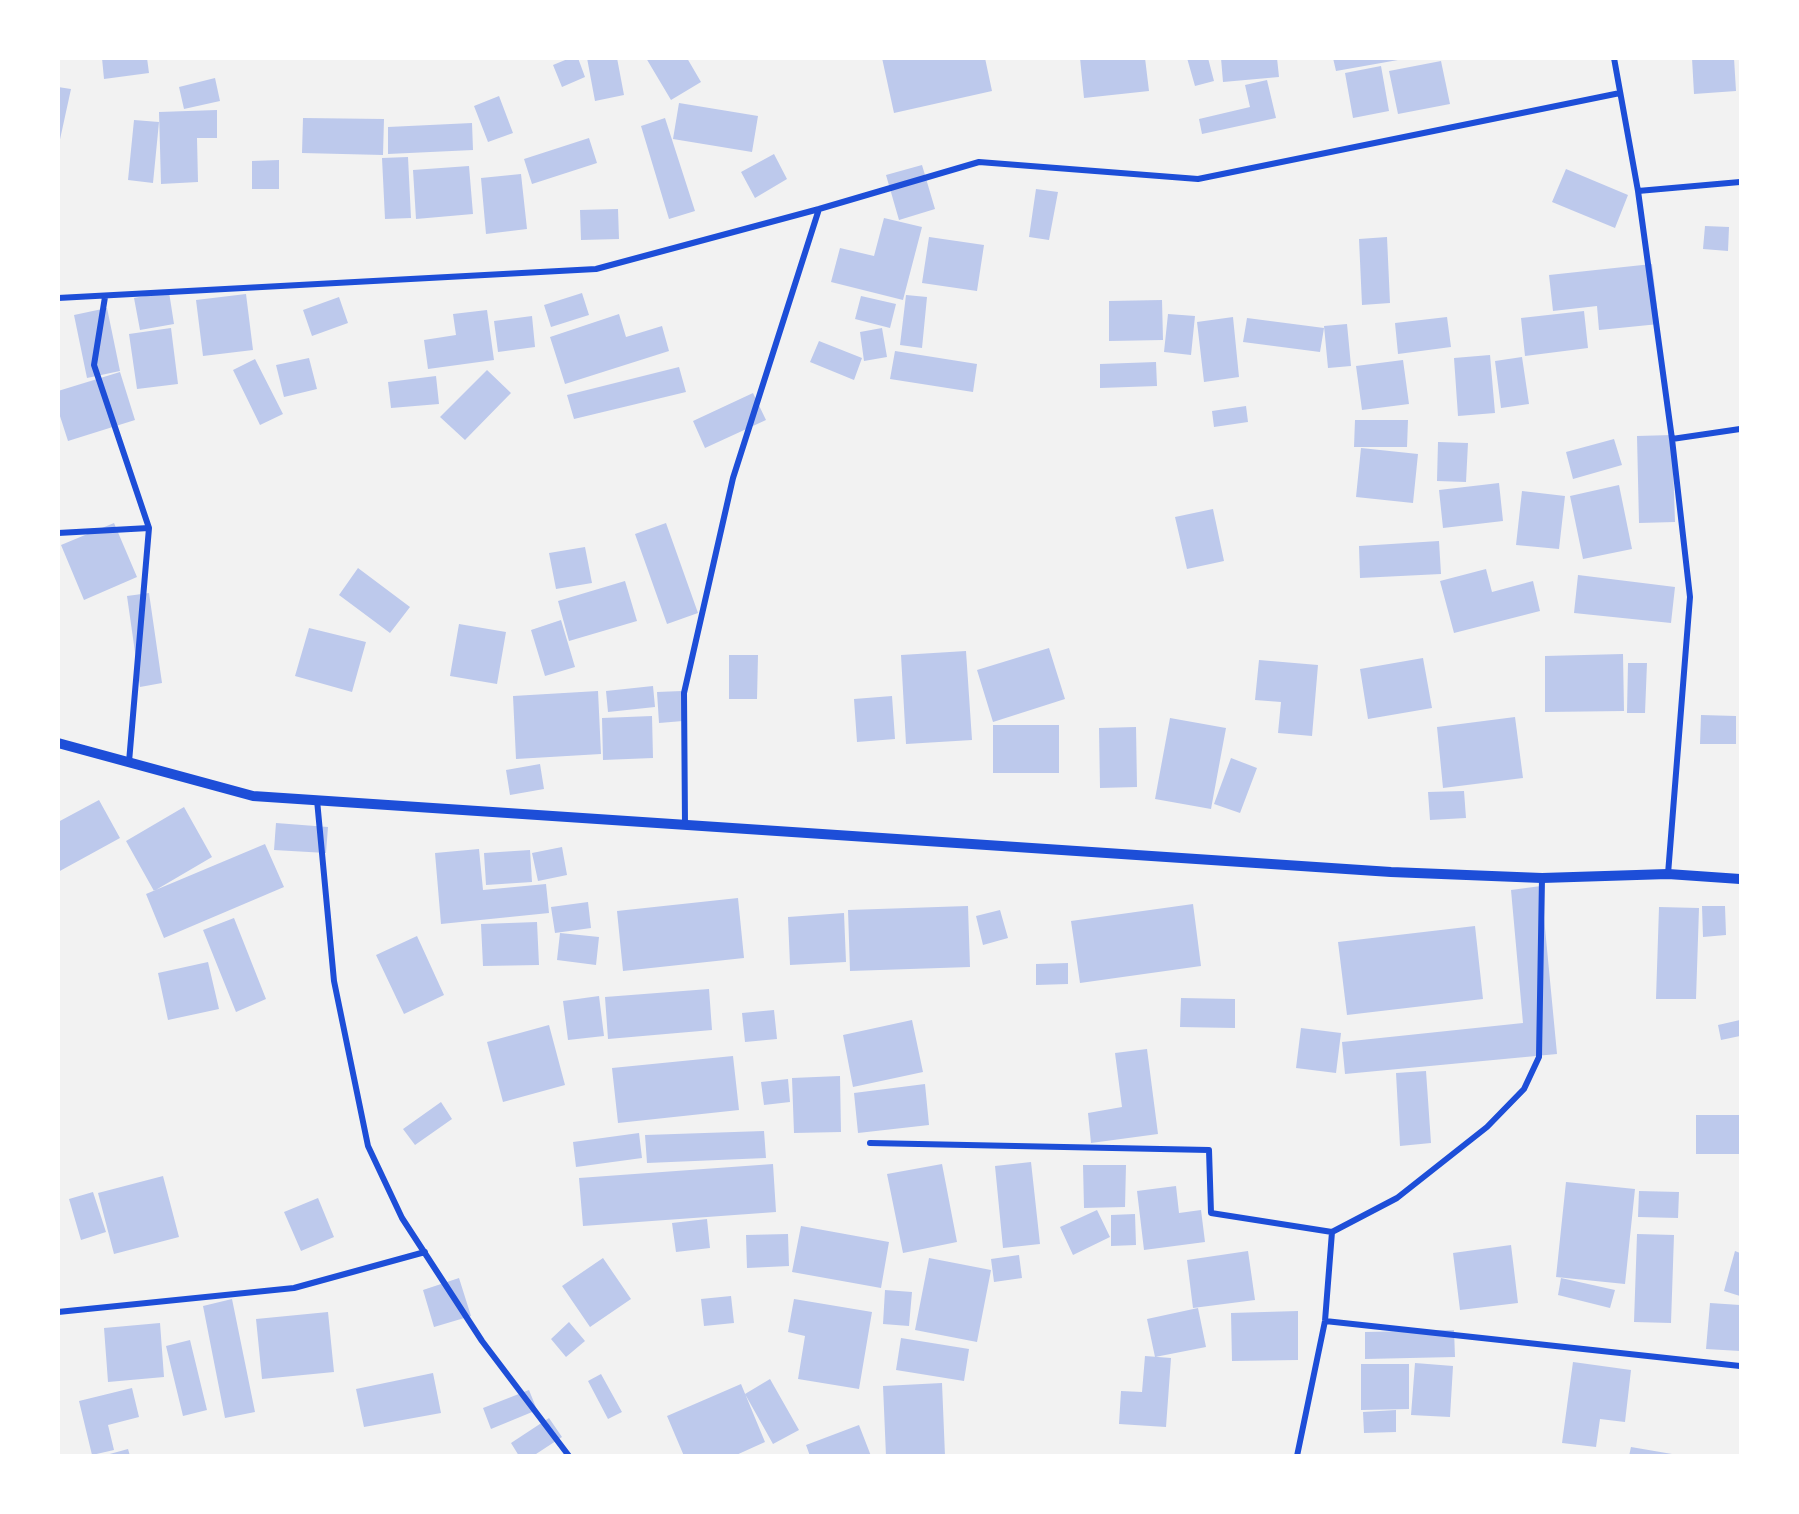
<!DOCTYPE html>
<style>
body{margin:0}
#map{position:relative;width:1799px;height:1514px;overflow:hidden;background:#f2f2f2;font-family:"Titillium Web",sans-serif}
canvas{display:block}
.frame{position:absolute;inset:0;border:60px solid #fff;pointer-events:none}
</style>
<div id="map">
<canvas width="1799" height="1514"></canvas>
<div class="frame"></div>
</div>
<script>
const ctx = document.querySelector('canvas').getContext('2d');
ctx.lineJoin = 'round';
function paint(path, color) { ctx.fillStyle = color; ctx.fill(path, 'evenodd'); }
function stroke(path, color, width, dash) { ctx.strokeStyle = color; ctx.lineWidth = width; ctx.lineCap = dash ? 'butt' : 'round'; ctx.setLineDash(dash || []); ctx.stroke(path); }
paint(new Path2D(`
 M102 58H147L149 73 104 79Z
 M570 58H578L585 77 562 87 553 65Z
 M587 58H617L624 95 595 101Z
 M646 58H687L701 82 671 100Z
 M882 58H985L992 91 894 113Z
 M1080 58H1145L1149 91 1084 98Z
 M1187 58H1208L1214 81 1195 86Z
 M1221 58H1277L1279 77 1223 82Z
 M1333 58H1398V60L1336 71Z
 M1692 58H1734L1736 91 1694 94Z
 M1441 61 1450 104 1398 114 1389 71Z
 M1381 66 1389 111 1353 118 1345 73Z
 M215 78 220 101 184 109 179 87Z
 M1267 80 1276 118 1202 134 1199 119 1250 107 1245 85Z
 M58 87 71 89 59 144H58Z
 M499 96 513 133 488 142 474 106Z
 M679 103 758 116 752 152 673 139Z
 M217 110V138H197L198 182 161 184 159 112Z
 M303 118 384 119 383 155 302 153Z
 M665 118 695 211 669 219 641 126Z
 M134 120 159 122 153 183 128 180Z
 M472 123 473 150 388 154V127Z
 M589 138 597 163 532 184 524 159Z
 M774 154 787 179 755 198 741 172Z
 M408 157 411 218 385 219 382 158Z
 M279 160V189H252V161Z
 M922 165 935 209 899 220 886 175Z
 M469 166 473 214 416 219 413 170Z
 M1566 169 1628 195 1615 228 1552 202Z
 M521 174 527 229 486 234 481 178Z
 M1036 189 1058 192 1049 240 1029 237Z
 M618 209 619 239 581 240 580 210Z
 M884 218 922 227 903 300 831 282 840 248 874 256Z
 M1705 226 1729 227 1728 251 1703 249Z
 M929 237 984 245 977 291 922 283Z
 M1387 237 1390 303 1362 305 1359 239Z
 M1652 264 1659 324 1599 330 1597 306 1553 311 1549 275Z
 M169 292 174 324 140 330 134 298Z
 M582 293 589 315 551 327 544 305Z
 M246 294 253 350 203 356 196 300Z
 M906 295 927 297 922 348 900 345Z
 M861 296 896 304 890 328 855 319Z
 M339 297 348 323 312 336 303 310Z
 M1162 300 1163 340 1109 341V301Z
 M107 308 120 371 87 378 74 315Z
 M487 310 494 360 428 369 424 340 456 335 453 314Z
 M1584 311 1588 348 1525 356 1521 318Z
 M619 314 626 337 662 326 669 351 565 384 550 337Z
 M1168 314 1195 316 1191 355 1164 352Z
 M532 316 535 347 498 352 494 321Z
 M1233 317 1239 377 1204 382 1197 322Z
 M1447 317 1451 347 1398 354 1395 323Z
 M1247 318 1324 328 1320 352 1243 342Z
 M1347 324 1351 366 1328 368 1324 326Z
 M171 328 178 384 137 389 129 334Z
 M882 328 887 357 864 361 860 332Z
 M819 341 862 358 854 380 810 362Z
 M895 351 977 364 973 392 890 379Z
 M1490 355 1495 413 1458 416 1454 358Z
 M1522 357 1529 404 1501 408 1495 361Z
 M309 358 317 389 284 397 276 365Z
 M255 359 283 414 260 425 233 370Z
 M1403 360 1409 404 1362 410 1356 366Z
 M1156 362 1157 386 1100 388V364Z
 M679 367 686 392 574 419 567 395Z
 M487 370 511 393 465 440 440 417Z
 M120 372 135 420 68 441 58 410V391Z
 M436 376 439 404 391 408 388 382Z
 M753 393 766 420 705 448 693 421Z
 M1246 406 1248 422 1214 427 1212 411Z
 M1355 420H1408L1407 447H1354Z
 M1672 435 1675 522 1639 523 1637 436Z
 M1614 439 1622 465 1573 479 1566 452Z
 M1438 442 1468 443 1466 482 1437 481Z
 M1361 448 1418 454 1413 503 1356 497Z
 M1499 483 1503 521 1443 528 1439 490Z
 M1619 485 1632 549 1583 559 1570 496Z
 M1522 491 1565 496 1559 549 1516 545Z
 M1213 509 1224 561 1187 569 1175 517Z
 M114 523 137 577 84 600 61 545Z
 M666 523 698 613 667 624 635 534Z
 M1439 541 1441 574 1360 578 1359 546Z
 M585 547 592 583 556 589 549 553Z
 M358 568 410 607 390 633 339 595Z
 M1486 569 1492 592 1533 581 1540 611 1454 633 1440 581Z
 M1578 575 1675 587 1671 623 1574 613Z
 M625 581 637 621 569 641 558 601Z
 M149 593 162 683 140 687 127 596Z
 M561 620 575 667 545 676 531 630Z
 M459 624 506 632 497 684 450 676Z
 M309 628 366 642 352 692 295 676Z
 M1049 648 1065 699 993 722 977 670Z
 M966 651 972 740 906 744 901 655Z
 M1623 654 1624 711 1545 712V656Z
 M729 655H758L757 699H729Z
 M1423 658 1432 708 1368 719 1360 669Z
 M1259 660 1318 665 1312 736 1278 733 1281 702 1255 700Z
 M1628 663H1647L1645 713H1627Z
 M653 686 655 707 608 712 606 691Z
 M598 691 601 754 516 759 513 696Z
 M682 691 683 721 659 723 657 692Z
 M892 696 895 739 857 742 854 699Z
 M1701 715 1736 716V744H1700Z
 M652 716 653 758 603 760 602 718Z
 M1515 717 1523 778 1443 788 1437 727Z
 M1170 718 1226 728 1211 809 1155 799Z
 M993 725H1059V773H993Z
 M1136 727 1137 787 1100 788 1099 728Z
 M1231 758 1257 768 1240 813 1214 804Z
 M540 764 544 789 510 795 506 770Z
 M1464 791 1466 818 1430 820 1428 792Z
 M99 800 120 838 58 872V822Z
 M184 807 212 857 154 891 126 841Z
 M276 823 328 827 326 853 274 850Z
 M265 844 284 887 164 938 146 894Z
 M562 847 567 875 538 881 532 853Z
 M479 849 483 890 546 884 549 913 441 924 435 853Z
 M530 850 532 882 486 885 484 853Z
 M1541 886 1557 1054 1345 1074 1342 1042 1523 1023 1511 890Z
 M738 898 744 958 623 971 617 911Z
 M588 902 591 928 555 933 551 907Z
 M1193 904 1201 966 1080 983 1071 921Z
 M968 906 970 967 850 971 848 910Z
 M1702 906H1725L1726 935 1703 937Z
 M1659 907 1699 908 1696 999H1656Z
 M1000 910 1008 938 983 945 976 916Z
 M844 913 846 962 790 965 788 917Z
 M234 918 266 999 236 1012 203 930Z
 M537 922 539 965 483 966 481 924Z
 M1475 926 1483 999 1347 1015 1338 942Z
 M560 933 599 937 596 965 557 960Z
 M417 936 444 995 404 1014 376 955Z
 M208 962 219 1009 168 1020 158 973Z
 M1068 963V984L1036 985V964Z
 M709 989 712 1030 608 1039 605 997Z
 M599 996 604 1036 568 1040 563 1001Z
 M1181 998 1235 999V1028L1180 1027Z
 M774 1010 777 1039 745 1042 742 1013Z
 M912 1020 923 1072 853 1087 843 1035Z
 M1740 1020V1036L1721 1040 1718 1025Z
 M549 1025 565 1085 503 1102 487 1042Z
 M1301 1028 1341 1033 1336 1073 1296 1068Z
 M1147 1049 1158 1134 1091 1143 1088 1113 1122 1107 1115 1053Z
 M733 1056 739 1110 618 1123 612 1068Z
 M1426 1071 1431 1143 1400 1146 1396 1073Z
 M840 1076 841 1132 794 1133 792 1078Z
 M788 1079 790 1102 764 1105 761 1082Z
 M925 1084 929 1125 858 1133 854 1093Z
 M441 1102 452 1119 415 1145 403 1129Z
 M1696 1115H1740V1154H1696Z
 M764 1131 766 1158 647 1163 645 1135Z
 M639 1133 642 1158 576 1167 573 1142Z
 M1031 1162 1040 1244 1003 1248 995 1166Z
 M773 1164 776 1212 583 1226 579 1178Z
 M942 1164 957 1242 903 1253 887 1174Z
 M1083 1165H1126L1125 1207 1084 1208Z
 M163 1176 179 1237 114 1254 98 1193Z
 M1566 1182 1635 1189 1625 1284 1556 1277Z
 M1176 1186 1179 1213 1201 1210 1205 1242 1144 1250 1137 1191Z
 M1639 1191 1679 1192 1678 1218 1638 1217Z
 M93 1192 106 1232 81 1240 69 1199Z
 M318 1198 334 1237 301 1251 284 1212Z
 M1097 1210 1110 1237 1073 1255 1060 1227Z
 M1135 1214 1136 1245 1111 1246V1215Z
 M707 1219 710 1248 676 1252 672 1223Z
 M801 1226 889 1242 881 1288 792 1272Z
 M788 1234 789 1266 747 1268 746 1235Z
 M1637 1234 1674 1235 1671 1323 1634 1322Z
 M1511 1245 1518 1303 1460 1310 1453 1253Z
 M1248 1251 1255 1300 1193 1308 1187 1260Z
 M1735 1251 1740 1253V1296L1724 1291Z
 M1019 1255 1022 1278 994 1282 991 1259Z
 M603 1258 631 1299 590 1327 562 1286Z
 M929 1258 991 1270 977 1342 915 1330Z
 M459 1278 471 1316 434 1327 423 1290Z
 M1561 1278 1615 1290 1610 1308 1558 1295Z
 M885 1290 912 1292 909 1326 883 1324Z
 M731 1296 734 1323 704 1326 701 1299Z
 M232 1299 255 1412 225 1418 203 1306Z
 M794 1299 872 1312 859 1389 798 1379 805 1336 788 1332Z
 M1710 1303 1740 1305V1351L1706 1349Z
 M1198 1308 1206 1347 1155 1357 1147 1319Z
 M1298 1311V1360L1232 1361 1231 1313Z
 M328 1312 334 1372 262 1379 256 1319Z
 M569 1322 585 1341 566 1357 551 1339Z
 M160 1323 164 1377 108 1382 104 1328Z
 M1454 1330 1455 1357 1365 1359V1332Z
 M901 1338 969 1349 964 1381 896 1370Z
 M190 1340 207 1410 183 1416 166 1346Z
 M1145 1356 1171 1358 1166 1427 1119 1424 1121 1391 1142 1392Z
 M1573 1362 1631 1370 1625 1422 1600 1419 1596 1447 1562 1443Z
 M1415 1363 1453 1366 1450 1417 1411 1415Z
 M1361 1364H1409V1409L1361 1410Z
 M433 1373 441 1413 364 1427 356 1389Z
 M601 1374 622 1412 608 1419 588 1381Z
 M770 1379 799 1430 773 1444 745 1394Z
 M942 1383 945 1456H886L883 1386Z
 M741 1384 765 1442 734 1456H684L667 1416Z
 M132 1388 139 1417 108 1425 114 1450 92 1455 79 1401Z
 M529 1390 537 1410 491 1429 483 1408Z
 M1396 1410V1432L1364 1433 1363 1412Z
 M549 1418 562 1437 533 1456H519L511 1443Z
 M859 1425 871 1456H810L806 1445Z
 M1631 1447 1672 1454V1456H1629Z
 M128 1449 130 1456H106V1455Z`), '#bdc9ec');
stroke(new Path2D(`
 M1614 58 1638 191 1672 439 1690 597 1668 874
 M1638 191 1740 182
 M105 297 94 365 149 528 129 762
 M58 298 596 269 819 209 979 162 1198 179 1620 93
 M1672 439 1740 429
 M58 533 149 528
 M317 800 334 981 368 1146 402 1218 482 1341 569 1456
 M685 825 684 693 733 478 819 209
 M870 1143 1209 1150 1211 1213 1332 1232
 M58 1312 294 1288 425 1252
 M1325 1321 1740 1366
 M1297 1456 1325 1321 1332 1232 1397 1198 1487 1127 1524 1089 1539 1057 1542 878`), '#1d4ed8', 6);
stroke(new Path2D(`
 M58 743 253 796 1391 872 1542 878 1668 874 1740 879`), '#1d4ed8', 10);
</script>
